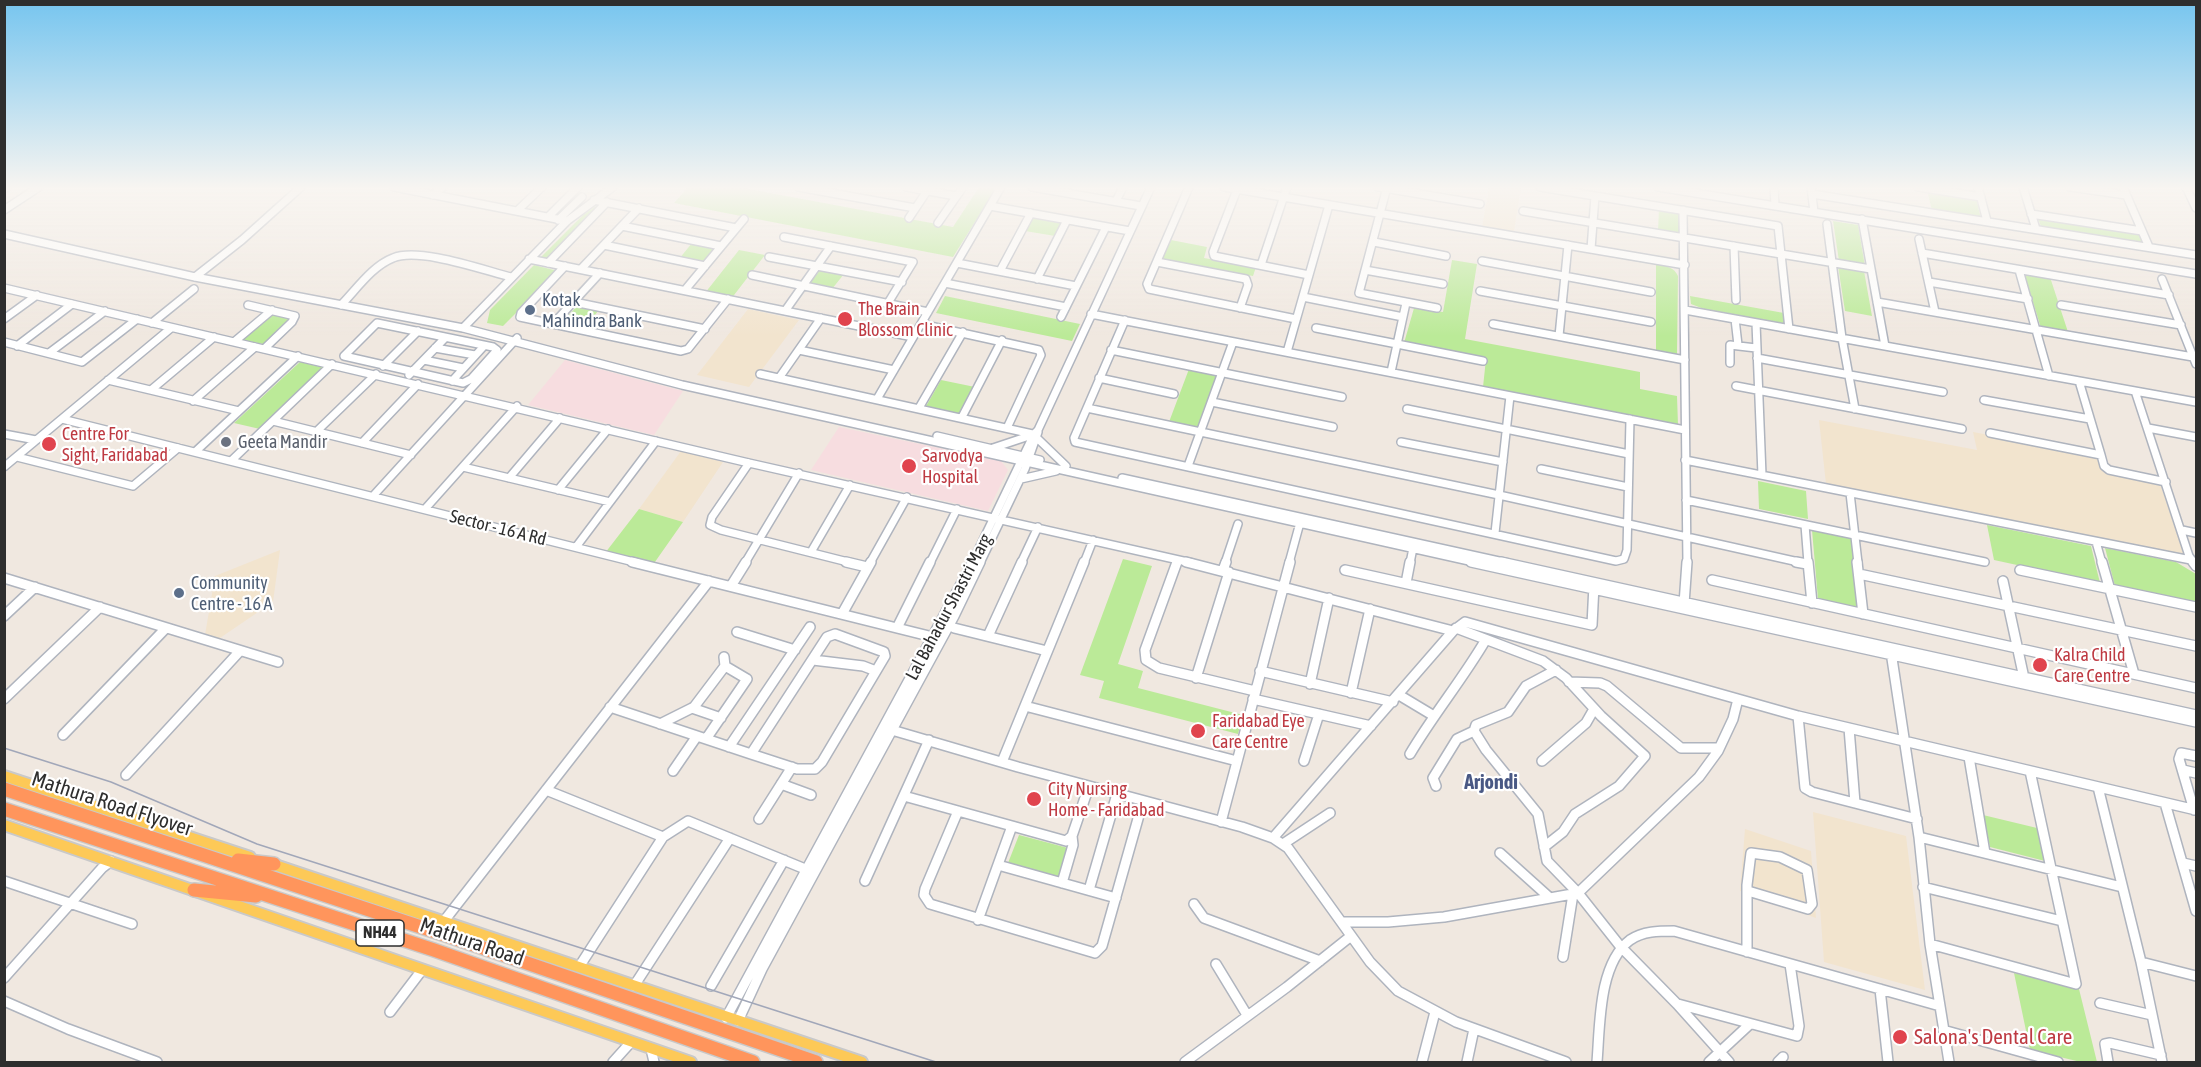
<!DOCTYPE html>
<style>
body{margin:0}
#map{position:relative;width:2201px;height:1067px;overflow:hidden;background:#f0e8e0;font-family:"Asap Condensed",sans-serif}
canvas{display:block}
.frame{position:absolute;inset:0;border:6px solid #2e2e2e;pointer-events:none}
</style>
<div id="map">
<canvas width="2201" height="1067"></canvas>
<div class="frame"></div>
</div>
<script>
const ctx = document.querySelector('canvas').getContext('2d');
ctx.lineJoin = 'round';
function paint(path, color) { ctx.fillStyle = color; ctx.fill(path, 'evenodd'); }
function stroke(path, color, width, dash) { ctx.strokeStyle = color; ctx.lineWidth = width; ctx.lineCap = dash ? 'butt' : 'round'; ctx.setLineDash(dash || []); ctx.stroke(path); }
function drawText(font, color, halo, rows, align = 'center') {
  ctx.font = font + ' "Asap Condensed",sans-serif'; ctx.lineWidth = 4.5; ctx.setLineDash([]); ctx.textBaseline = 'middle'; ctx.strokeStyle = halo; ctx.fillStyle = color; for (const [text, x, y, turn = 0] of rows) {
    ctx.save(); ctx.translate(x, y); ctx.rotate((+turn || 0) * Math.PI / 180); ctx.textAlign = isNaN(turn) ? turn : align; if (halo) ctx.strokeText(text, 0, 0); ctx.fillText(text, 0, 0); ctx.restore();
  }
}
paint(new Path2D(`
 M1489 187H1521L1514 232 1482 227Z
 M748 309 799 320 749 387 697 375Z
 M1819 420 1977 450 1973 432 2100 456 2106 474 2160 484 2185 557 1826 484Z
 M681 451 723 462 683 522 639 509Z
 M280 550 273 602 217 640 205 635 215 576Z
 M1813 812 1906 836 1925 990 1824 962Z
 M1745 829 1811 851 1816 918 1740 891Z`), '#f2e4ce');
paint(new Path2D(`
 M565 360 683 391 654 435 528 405Z
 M839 427 1001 461 1008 470 988 511 811 470Z`), '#f7dde0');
paint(new Path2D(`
 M688 187H738L953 227 979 187H997L953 257 674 203Z
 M1927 190 1976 197 1981 219 1932 211Z
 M599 204 601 205 549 259 541 257 583 215Z
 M1659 208 1681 212V235L1658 231Z
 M1034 215 1063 221 1055 236 1025 231Z
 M2037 216 2139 232 2144 245 2042 229Z
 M1833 221 1858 225 1865 266 1839 261Z
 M1171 240 1207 247 1204 258 1256 267 1253 276 1162 260Z
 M692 243 717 247 704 264 679 259Z
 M739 250 765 255 731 299 705 293Z
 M1452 260 1477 264 1465 339 1640 372V389L1677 396 1678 425 1483 387 1486 359 1404 343 1414 308 1443 312Z
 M1656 264C1666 266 1674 267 1678 276L1677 354 1656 350Z
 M534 265 558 271 503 326 487 323 490 310Z
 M1838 266 1864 271 1872 316 1845 311Z
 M821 269 844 274 832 289 809 284Z
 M2024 273 2050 277 2068 332 2041 328Z
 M945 296 1080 324 1072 341 936 313Z
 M1690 296 1784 313 1785 324 1704 309 1691 304Z
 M577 306 599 310 584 328 562 323Z
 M272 314 296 319 268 345 243 340Z
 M300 362 325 368 260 429 234 423Z
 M1189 369 1217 375 1198 428 1169 422Z
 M941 380 975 387 959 415 925 408Z
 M1758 481 1806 491 1808 519 1759 509Z
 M639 509 683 522 650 569 602 557Z
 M1987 525 2091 546 2100 583 1994 560Z
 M1812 530 1851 538 1859 608 1818 599Z
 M2105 548 2176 562 2196 574V603L2115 586Z
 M1123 559 1152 566 1118 664 1143 671 1138 688 1243 715 1238 734 1099 698 1104 681 1080 675Z
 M1983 815 2037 828 2045 861 1990 847Z
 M1019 835 1068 848 1059 877 1008 863Z
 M2014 973 2079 989 2097 1062H2081L2030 1050Z`), '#bbea98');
const minorFar1 = new Path2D(`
 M394 187 567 221
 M798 187 915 208
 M906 187 956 196
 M1032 187 1141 206
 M1189 187 1147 284 1149 289 1296 319
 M1224 187 1685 265
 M1238 187 1213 252 1214 256 1309 275
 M1378 187 1480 204
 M1387 187 1359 293 1437 308
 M1540 187 1778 226 1789 329
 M1658 187 2196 274
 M1774 187 1775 205
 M1811 187 1814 212
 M1918 187 1981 197
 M1978 187 1987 221
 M2023 187 2036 229
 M2070 187 2126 195
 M2123 187 2149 247
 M2186 187 2196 208
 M4 189 7 187
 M1812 194 2196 255
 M433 195 443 187
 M594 200 736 228
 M1116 201 1123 187
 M990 206 1130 231
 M4 210 39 187
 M1683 210 1687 563
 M517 211 542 187
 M1523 211 1871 269
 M2031 214 2142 231
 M548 217 578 187
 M909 218 927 191
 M1862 219 1885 346
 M558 220 582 197
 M938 223 963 187
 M1827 224 1842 338 1855 409
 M622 226 721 246
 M4 234 195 277 463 328 682 385 1478 563
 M784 237 913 262 888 303
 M1919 239 1935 312
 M1374 242 1446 256
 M604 245 705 266
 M1734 246 1736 300
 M1591 249 1595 196
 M1922 253 2169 295
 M769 257 902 282
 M529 259 913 337
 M1482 261 1651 292
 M1157 262 1246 279 1248 285 1240 308
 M548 263 607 202
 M957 263 1076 286
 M1261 265 1287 187
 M565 266 521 313 520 317 681 351 688 349 728 299
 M581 269 639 208
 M1365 270 1443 284
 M2019 270 2049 376
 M1000 271 1031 213
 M752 275 928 312
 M195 277 242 240 301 187
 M1037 279 1067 220
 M2162 279 2196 364
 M1929 282 2028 299
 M945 283 1066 307
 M4 288 749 463 1192 563
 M685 290 744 219
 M1480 291 1651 322
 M1303 297 1403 317
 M574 302 705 329
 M1877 302 2193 357
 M248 305 295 316 292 322 264 349
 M341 305C356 290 372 266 393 258 419 247 483 270 511 277
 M2061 305 2181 325
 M1685 310 2196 402
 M785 311 831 246
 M1091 314 1685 430
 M1061 317 1106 227
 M4 319 37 295
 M1735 319 1738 345
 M1125 320 1074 438 1075 442 1616 561 1624 559 1627 550 1630 419
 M152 323 194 289
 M377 323 493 347 497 350 471 379 463 383 344 356Z
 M1756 323 1762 475
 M553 324 600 273
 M921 324 1039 350 1041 355 1007 428
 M1493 324 1685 360
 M463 328 567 221 613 187
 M1316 328 1483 361
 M1559 336 1568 245
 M4 342 82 362 137 319
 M234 342 272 310
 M17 346 72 304
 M435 348 475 355
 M799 350 894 370
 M1111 350 1342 397
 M1287 352 1329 205
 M49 353 105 311
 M1757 358 1943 392
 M424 360 463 368
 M1730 363V345L1756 348
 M383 366 418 331
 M1391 372 1406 303
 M760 374 1037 435
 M409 375 445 338
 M779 378 821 318
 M1099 378 1174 394
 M108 380 239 411
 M452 381 484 346
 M1736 386 1962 429
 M151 390 214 337
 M2135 391 2189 556 2194 563
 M877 399 1001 187
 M1984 400 2090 419
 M193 401 255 347
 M1212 402 1333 427
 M919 408 963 332
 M1087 408 1499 495 1803 563
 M1407 409 1629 454
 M962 417 1002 340
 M62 419 638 563
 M273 421 411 455
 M2148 428 2196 437
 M317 431 376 374
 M1990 433 2101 455 2079 381
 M4 434 36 440
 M937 436 1040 460
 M1037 438 1066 466
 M1401 442 1503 462
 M362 443 418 384
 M993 448 1032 435
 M195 452 298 356
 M2101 455 2104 466 2109 470 2166 482
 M17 457 133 486 178 448
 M1685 460 2191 560
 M231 461 332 364
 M749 463 712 517 710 525 721 530 852 563
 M1188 466 1233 342
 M4 467 171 328
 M463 467 610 502
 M1541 469 1628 487
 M509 478 560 418
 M1122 478 1508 563
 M1021 479 1056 471
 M558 490 608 429
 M1850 493 1858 563
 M373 496 517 338
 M1686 500 1985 562
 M425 509 517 406
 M1805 525 1808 563
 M2182 530 2196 533
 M1495 533 1510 396
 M2096 542 2102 563
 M576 547 656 441
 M811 552 850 485
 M745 563 799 473
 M870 563 907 497
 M930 563 957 509
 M972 563 1034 434 1038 430 1151 187
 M980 563 1025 469 1038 432
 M1021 563 1038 527
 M1084 563 1093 540
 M1177 563 1178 560
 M1225 563 1238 524
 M1289 563 1301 519
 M1410 563 1413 548`);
const minor = new Path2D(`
 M632 562 941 639
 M846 562 867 567
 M1177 562 1145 650 1146 660 1159 668 1255 691
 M1186 562 1453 631
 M1471 562 2196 722
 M1501 562 2196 715
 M1796 562 1807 564
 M1808 562 1812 603
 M1857 562 1863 614
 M2102 562 2134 674
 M2193 562 2196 566
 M1223 570 1226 562
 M1345 570 1592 625 1594 585
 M2020 570 2196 607
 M1859 574 2196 646
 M4 578 278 662
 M1712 580 2196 688
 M2003 581 2024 678
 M1406 583 1410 562
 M731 586 746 562
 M1684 604 1687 562
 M842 614 871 562
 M4 616 35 587
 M897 628 930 562
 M954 628 1047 651
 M1456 628 1543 661 1566 678 1601 716 1645 756 1619 786 1575 814 1563 832 1544 847
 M737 632 795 650
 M835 634 884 652 885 656 822 762 815 769H797L751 754 827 637Z
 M988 636 1022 562
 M1891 652 1919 837 1930 944 1949 1062
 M813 660 863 666 876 671
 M1556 670 1526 686 1508 712 1476 725 1474 731 1486 750 1538 814 1547 861 1578 893 1620 946 1677 1004 1729 1062
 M1260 671 1393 702
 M1196 678 1229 572
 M1569 682 1600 683 1607 686 1681 748H1719
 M1310 684 1329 598
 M1351 693 1370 609
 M1399 695 1434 716
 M4 699 100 607
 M1253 699 1371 726
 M1025 706 1237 761
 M610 707 751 754
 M692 708 721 718
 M1798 716 1805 788 1812 792 1917 819
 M660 724 694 707 725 666
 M885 728 1018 767 1242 827 1273 838 1288 848 1370 962 1398 991 1456 1022 1566 1062
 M1849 728 1855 803
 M63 735 166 628
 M706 739 747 679 725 666 724 657
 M729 747 810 627
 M1410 754C1433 715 1462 680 1485 641
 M1969 757 1985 853
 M1304 761 1319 714
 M1542 761 1586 723 1594 709
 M1002 762 1084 562
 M2183 770 2196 773
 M673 771 697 736
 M126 775 239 652
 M781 784 811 795
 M1436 786 1433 778 1457 739 1474 731
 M2098 787 2141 962 2162 1062
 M546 790 663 837
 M904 796 1066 841 1072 836 1089 786
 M2165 803 2196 911
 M2194 810 2179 759 2181 753 2196 756
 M958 811 925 889 924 895 930 904 1095 953 1102 946 1143 801
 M759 819 792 767
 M1221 822 1290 562
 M1919 837 2122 887
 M1273 838 1453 631 1465 622 1798 716 2196 810
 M1283 844 1330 813
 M1500 853 1550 898
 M2183 863 2196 866
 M998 865 1116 898
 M4 881 132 924
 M865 881 929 740
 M1062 883 1073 845 1072 836
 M1923 887 2062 921
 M1089 890 1117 794
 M1194 904 1204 918 1320 961
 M978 920 1012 826
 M444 921 709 581
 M1342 922H1388L1444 917 1578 893 1699 777 1718 751 1733 719 1738 699
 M1930 944 2076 984 2030 771
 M1747 952V885L1751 853 1780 857 1807 870 1812 904 1808 909 1748 891
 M1563 957 1573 894
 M2141 962 2196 976
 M1216 964 1247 1015
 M579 967 663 837 688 821 810 871
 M4 978 102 868 111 861
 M634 986 730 838
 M711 986 784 860
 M1880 989 1888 1062
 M4 1001 68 1029 157 1062
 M2100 1003 2152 1015
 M1678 1004 1797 1036 1799 1026 1790 964
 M390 1012 422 970
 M726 1018 973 562
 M738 1021 762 969 954 616 980 562
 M1943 1030 2058 1062
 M651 1049 654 1062
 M613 1062 631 1042
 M1185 1062 1287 987 1351 936
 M1422 1062 1435 1012
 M1467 1062 1474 1029
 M1597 1062C1600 1027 1598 964 1630 940 1643 931 1659 931 1674 931L1940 1006
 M1709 1062 1750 1024
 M1778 1062 1783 1057
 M2108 1062 2105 1044 2110 1043 2161 1055`);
const major = new Path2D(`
 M4 776 250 857
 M4 825 691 1062
 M269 863 862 1062`);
const highway = new Path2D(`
 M4 789 445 935 816 1062
 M4 809 434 950 753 1062
 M238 860 274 864
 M194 890 256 896`);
stroke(minorFar1, '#afb4be', 10);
stroke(minor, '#afb4be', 12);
stroke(major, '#c9c9c9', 14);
stroke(highway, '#c9c9c9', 16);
stroke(minorFar1, '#fff', 7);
stroke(minor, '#fff', 9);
stroke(major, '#fdc957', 10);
stroke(highway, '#ff955c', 13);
stroke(new Path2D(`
 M4 748 111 782 257 844 936 1062`), '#a1a7b9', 1.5);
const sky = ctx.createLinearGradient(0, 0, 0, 336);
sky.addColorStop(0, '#76c5ef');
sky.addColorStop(0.56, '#f8f5f1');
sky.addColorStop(1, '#f8f5f100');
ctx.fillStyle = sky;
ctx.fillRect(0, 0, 2201, 336);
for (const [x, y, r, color] of [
 [530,310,6,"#5c6f8a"],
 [845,319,8,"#e0444e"],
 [226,442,6,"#6b7280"],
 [49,444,8,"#e0444e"],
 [909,466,8,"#e0444e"],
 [179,593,6,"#5c6f8a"],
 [2040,665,8,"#e0444e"],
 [1198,731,8,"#e0444e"],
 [1034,799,8,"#e0444e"],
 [1900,1037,8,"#e0444e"]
]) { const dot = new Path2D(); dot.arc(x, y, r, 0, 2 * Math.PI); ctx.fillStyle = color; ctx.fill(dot); stroke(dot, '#fff', 2); }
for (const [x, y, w] of [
 [380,933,48]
]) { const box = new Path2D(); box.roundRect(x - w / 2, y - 13, w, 26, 4.5); ctx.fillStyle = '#fff'; ctx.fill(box); stroke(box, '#2e2e2e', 1.5); }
drawText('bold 16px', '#2e2e2e', null, [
 ["NH44",380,933]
]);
drawText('18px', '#4e5e75', '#fff', [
 ["Kotak",542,300],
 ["Mahindra Bank",542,321],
 ["Community",191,583],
 ["Centre - 16 A",191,604]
], 'left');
drawText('18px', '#be3a42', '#fff', [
 ["The Brain",858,309],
 ["Blossom Clinic",858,330],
 ["Centre For",62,434],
 ["Sight, Faridabad",62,455],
 ["Sarvodya",922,456],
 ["Hospital",922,477],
 ["Kalra Child",2054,655],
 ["Care Centre",2054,676],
 ["Faridabad Eye",1212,721],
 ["Care Centre",1212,742],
 ["City Nursing",1048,789],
 ["Home - Faridabad",1048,810]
], 'left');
drawText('18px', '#5b616d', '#fff', [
 ["Geeta Mandir",238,442]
], 'left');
drawText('18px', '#2e2e2e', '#fff', [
 ["Sector - 16 A Rd",498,528,14],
 ["Lal Bahadur Shastri Marg",949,607,-62]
]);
drawText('bold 20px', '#495884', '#fff', [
 ["Arjondi",1491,783]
]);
drawText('21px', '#2e2e2e', '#fff', [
 ["Mathura Road Flyover",112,804,18],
 ["Mathura Road",472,942,19]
]);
drawText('21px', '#be3a42', '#fff', [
 ["Salona's Dental Care",1914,1037]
], 'left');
</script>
